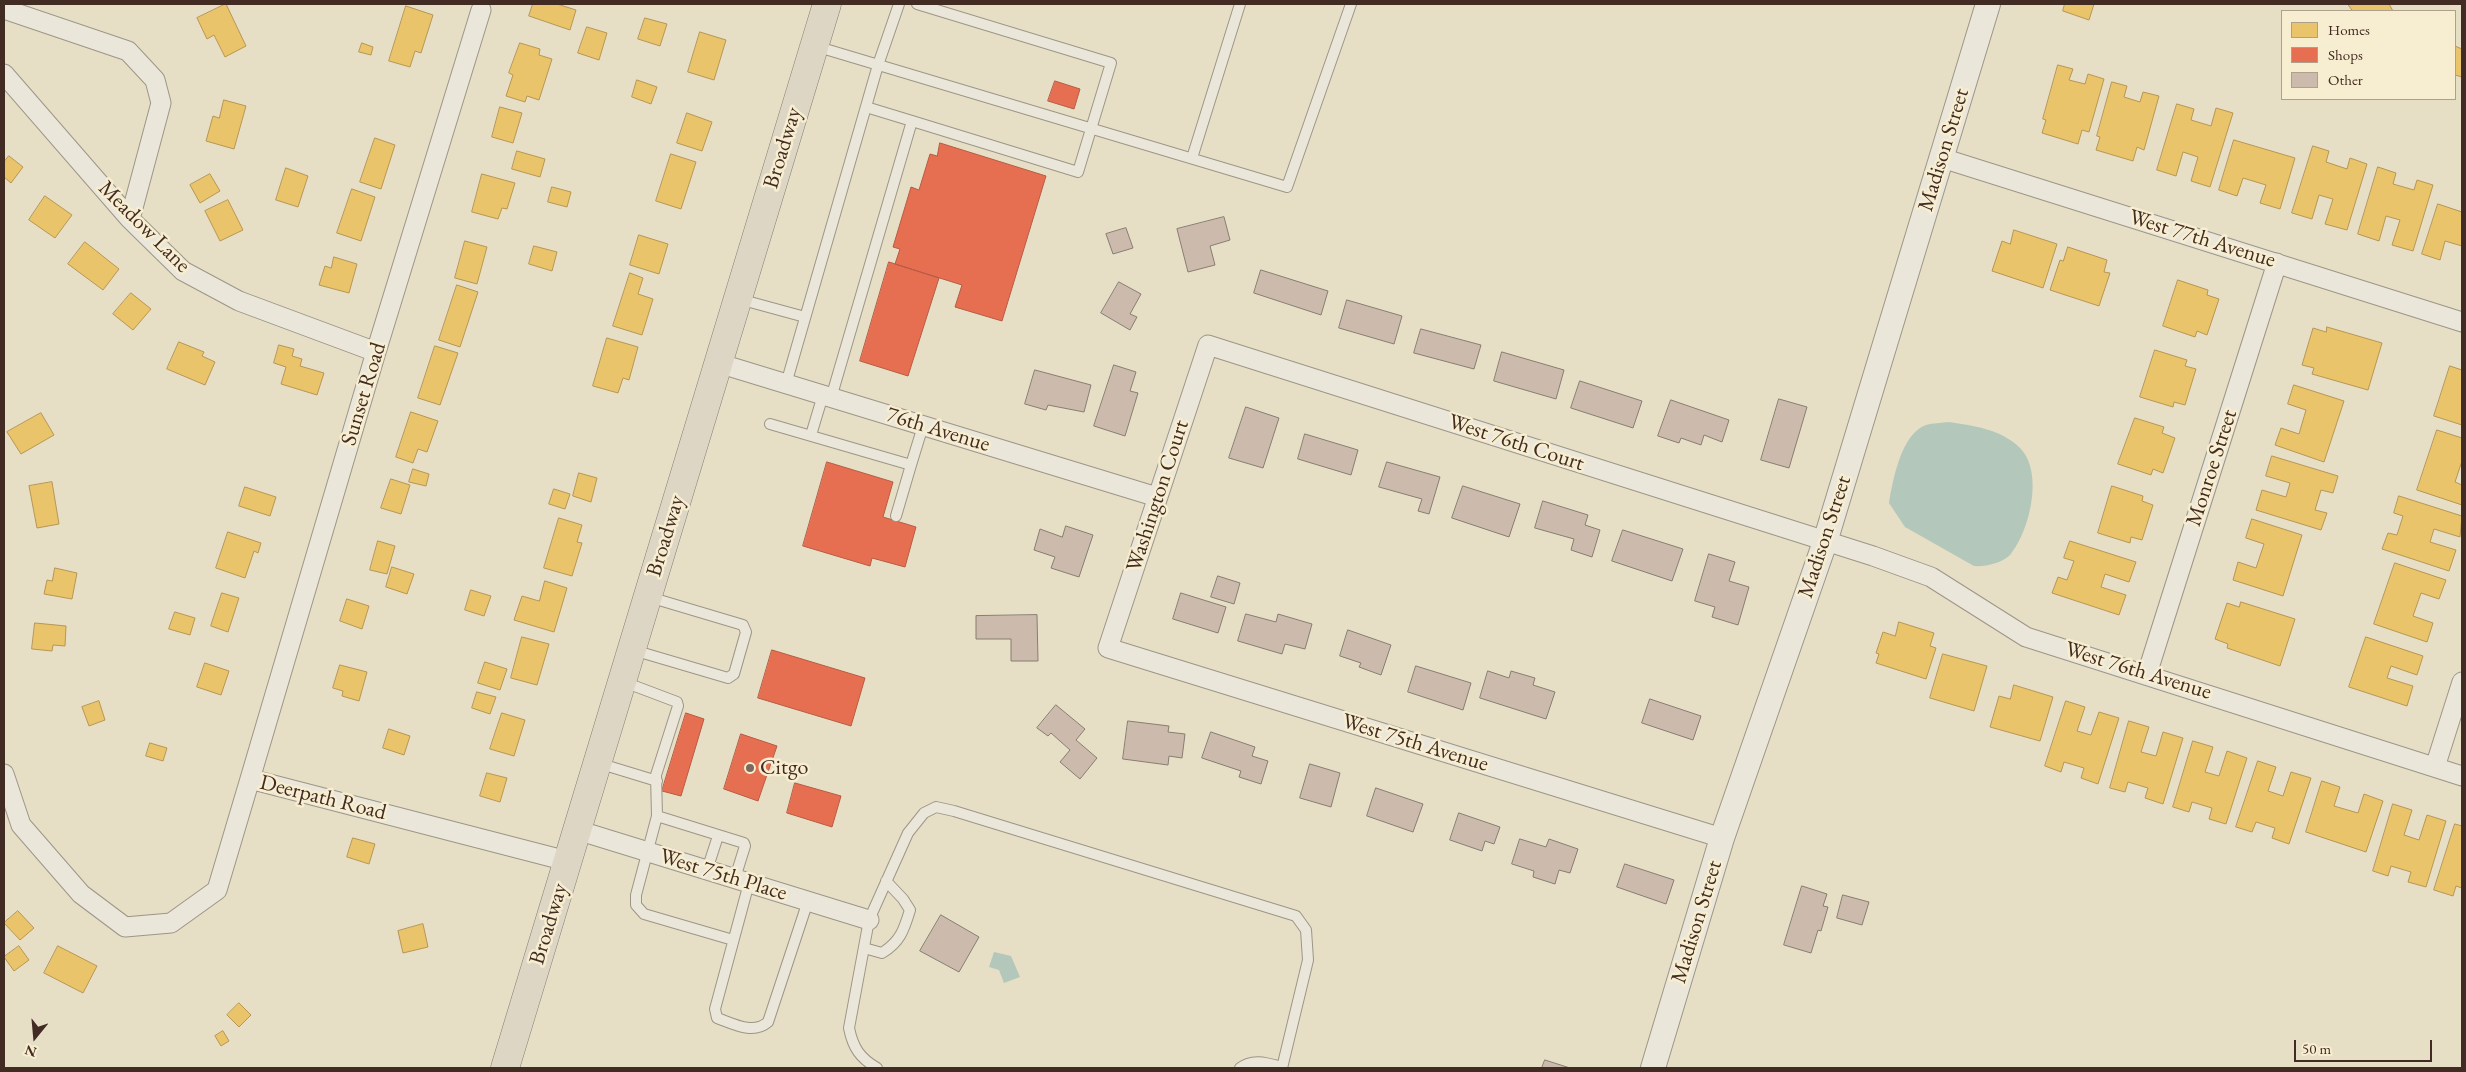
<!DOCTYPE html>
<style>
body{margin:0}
#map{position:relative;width:2466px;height:1072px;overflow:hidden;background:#e6dec5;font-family:"EB Garamond",serif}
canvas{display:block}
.frame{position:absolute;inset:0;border:5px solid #422b22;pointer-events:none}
.legend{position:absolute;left:2281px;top:10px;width:175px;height:90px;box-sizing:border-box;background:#f7eed1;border:1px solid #afa08b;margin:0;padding:6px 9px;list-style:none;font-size:15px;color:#422b22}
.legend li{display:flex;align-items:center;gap:10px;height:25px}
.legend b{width:25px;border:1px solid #afa08b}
.north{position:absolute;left:10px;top:1012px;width:50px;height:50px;-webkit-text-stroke:4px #f7eed1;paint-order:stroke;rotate:197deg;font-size:14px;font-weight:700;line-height:20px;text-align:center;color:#422b22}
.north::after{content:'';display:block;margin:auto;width:18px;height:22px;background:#422b22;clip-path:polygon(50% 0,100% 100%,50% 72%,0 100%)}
.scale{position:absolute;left:2294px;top:1040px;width:138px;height:22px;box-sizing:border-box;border:2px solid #422b22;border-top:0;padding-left:6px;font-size:15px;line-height:18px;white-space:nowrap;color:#422b22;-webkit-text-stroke:4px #f7eed1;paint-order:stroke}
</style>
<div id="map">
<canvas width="2466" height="1072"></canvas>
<div class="frame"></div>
<ul class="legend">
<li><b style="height:14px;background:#e9c46a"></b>Homes</li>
<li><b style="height:14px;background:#e76f51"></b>Shops</li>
<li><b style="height:14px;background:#ccbbac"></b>Other</li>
</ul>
<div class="north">N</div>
<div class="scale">50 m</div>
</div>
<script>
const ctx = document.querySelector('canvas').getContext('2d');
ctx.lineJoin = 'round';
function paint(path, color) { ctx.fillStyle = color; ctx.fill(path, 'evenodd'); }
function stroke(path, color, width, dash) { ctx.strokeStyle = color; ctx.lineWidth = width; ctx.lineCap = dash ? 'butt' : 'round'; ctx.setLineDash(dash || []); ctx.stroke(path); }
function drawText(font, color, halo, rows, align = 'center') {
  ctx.font = font + ' "EB Garamond",serif'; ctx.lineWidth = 5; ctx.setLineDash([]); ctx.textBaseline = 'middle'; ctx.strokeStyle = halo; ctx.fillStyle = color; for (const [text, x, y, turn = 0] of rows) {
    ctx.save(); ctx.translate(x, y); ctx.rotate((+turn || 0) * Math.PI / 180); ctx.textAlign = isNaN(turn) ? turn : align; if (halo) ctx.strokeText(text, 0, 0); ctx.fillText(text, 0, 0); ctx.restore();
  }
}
paint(new Path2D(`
 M1949 422C1974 426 2001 429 2020 448 2044 472 2030 531 2010 555 2002 563 1985 567 1974 566L1905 527 1889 503C1893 480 1901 434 1926 425 1933 423 1942 423 1949 422Z
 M994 952 1011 956 1020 977 1004 983 999 970 989 967Z`), '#b3c7ba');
const homes = new Path2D(`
 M226 4 246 46 225 57 214 35 207 39 197 18Z
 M533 4H557L576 10 570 30 529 16Z
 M2065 4H2094L2089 20 2063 11Z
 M2348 4H2389L2393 11H2353Z
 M406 6 433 15 421 53 415 51 410 67 389 61Z
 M645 18 667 24 660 46 638 39Z
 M587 27 607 33 599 60 578 53Z
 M700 32 726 40 714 80 688 72Z
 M362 43 373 47 371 55 359 52Z
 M520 43 540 49 539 55 552 59 539 100 527 96 525 102 506 96 513 75 509 73Z
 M2455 46 2462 49V77L2455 75Z
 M2058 65 2073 69 2069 80 2085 84 2088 74 2104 79 2089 132 2082 130 2078 144 2042 133 2046 120 2043 119Z
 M637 80 657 87 651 104 632 97Z
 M2112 82 2127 86 2124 97 2140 102 2143 92 2159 96 2144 150 2137 147 2133 161 2096 150 2100 137 2097 136Z
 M224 100 246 106 234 149 206 141 213 116 219 118Z
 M2177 104 2194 109 2191 120 2211 126 2216 108 2233 113 2210 187 2191 181 2198 157 2183 152 2176 176 2157 170Z
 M500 107 522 113 513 143 492 137Z
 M687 113 712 122 702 151 677 143Z
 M375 138 395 145 381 189 360 182Z
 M2234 140 2295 158 2280 209 2260 203 2266 185 2243 178 2237 196 2219 190Z
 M2313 146 2329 151 2326 162 2347 169 2350 158 2367 164 2347 230 2325 224 2333 199 2319 195 2312 219 2292 213Z
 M517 151 545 159 540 177 512 169Z
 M671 154 696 162 681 209 656 201Z
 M9 156 23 167 11 183 4 177V162Z
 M2378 167 2396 173 2393 184 2414 190 2417 180 2433 185 2413 251 2392 245 2400 220 2386 216 2379 241 2358 234Z
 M286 168 308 176 298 207 276 200Z
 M210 174 220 191 200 203 190 185Z
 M482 174 515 183 507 209 502 208 498 219 472 212Z
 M552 187 571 192 567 207 548 202Z
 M352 189 375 197 361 241 337 233Z
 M45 196 72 215 55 238 29 220Z
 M228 200 243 230 220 241 205 211Z
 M2438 204 2462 212V246L2445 241 2440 260 2422 254Z
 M2014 230 2057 244 2043 288 1992 271 2002 241 2010 244Z
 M639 235 668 244 659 274 630 265Z
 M465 241 487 247 477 284 455 278Z
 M85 242 119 269 103 290 68 264Z
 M534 246 557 252 552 271 529 264Z
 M2068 247 2107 260 2104 272 2110 273 2099 306 2050 290 2060 260 2063 261Z
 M334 257 357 264 349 293 319 285 325 266 331 268Z
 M630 273 643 278 638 294 653 299 642 335 613 326Z
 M2178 280 2208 290 2207 295 2219 299 2207 335 2197 331 2195 337 2163 326Z
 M457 285 478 292 460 347 439 340Z
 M131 293 151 309 133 330 113 314Z
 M2327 327 2382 343 2368 390 2312 374 2314 368 2302 365 2313 328 2326 332Z
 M607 338 638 347 629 380 623 378 618 393 593 386Z
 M179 342 204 352 202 356 215 362 205 385 167 369Z
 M279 345 294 349 292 356 302 359 300 366 324 373 317 395 281 384 286 367 274 363Z
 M435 346 458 353 440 405 418 398Z
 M2155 350 2187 360 2185 366 2196 369 2185 405 2174 402 2173 407 2140 397Z
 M2450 366 2462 370V425L2434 416Z
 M2294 385 2344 401 2324 462 2275 445 2281 428 2299 434 2306 410 2288 404Z
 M411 412 438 421 427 452 418 449 413 463 396 457Z
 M41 413 54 435 21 454 7 432Z
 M2135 418 2164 427 2162 433 2175 438 2163 473 2153 469 2151 475 2118 464Z
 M2437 430 2462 438V461L2455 482 2462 485V505L2417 490Z
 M2272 456 2338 476 2333 493 2321 490 2315 510 2327 513 2321 530 2256 510 2262 490 2286 497 2290 483 2266 476Z
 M413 469 429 474 426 486 409 482Z
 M579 473 597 478 591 502 573 496Z
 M391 479 410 485 401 514 381 508Z
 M52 482 59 524 37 528 29 486Z
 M2112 486 2143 496 2142 501 2153 505 2142 540 2131 537 2130 543 2098 533Z
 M245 487 276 497 270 516 239 506Z
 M554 489 570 494 565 509 549 504Z
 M2399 496 2462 516 2460 537 2434 529 2430 542 2456 550 2449 571 2382 549 2388 533 2397 535 2403 516 2394 513Z
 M559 518 582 525 577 542 582 543 572 576 544 568Z
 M2252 519 2302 535 2283 596 2233 580 2238 562 2256 568 2264 544 2246 538Z
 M228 532 261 543 258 553 254 551 245 578 216 568Z
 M378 541 395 546 387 574 370 570Z
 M2070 541 2136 562 2129 582 2105 574 2101 587 2126 595 2119 615 2052 593 2058 577 2067 580 2074 561 2064 558Z
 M2395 563 2446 580 2439 599 2421 593 2413 616 2433 623 2427 642 2374 624Z
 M392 567 414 574 407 594 386 587Z
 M55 568 77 573 72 599 44 594 47 580 52 581Z
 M545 581 567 588 554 632 514 620 522 596 539 601Z
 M471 590 491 596 484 616 465 610Z
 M222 593 239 598 228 632 211 626Z
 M347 599 369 606 362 629 340 621Z
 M2241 602 2295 619 2280 666 2227 648 2228 644 2215 639 2227 603 2239 607Z
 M175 612 195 618 190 635 169 629Z
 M1899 622 1934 633 1930 646 1936 648 1926 679 1876 663 1879 654 1876 653 1883 632 1895 636Z
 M35 623 66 626 65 646 53 645 52 651 32 649Z
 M522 637 549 644 537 685 511 678Z
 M2366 637 2423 656 2417 675 2391 666 2387 678 2413 686 2407 706 2349 687Z
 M1943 654 1987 666 1974 711 1930 698Z
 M485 662 507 669 500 690 478 683Z
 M205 663 229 671 221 695 197 687Z
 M340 665 367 672 359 701 342 696 343 691 333 688Z
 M2014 685 2053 697 2040 741 1990 727 1999 696 2010 699Z
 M477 692 496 697 490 714 472 708Z
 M99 701 105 720 89 726 82 707Z
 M2066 701 2085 707 2077 731 2091 735 2099 712 2119 718 2098 784 2081 778 2084 768 2064 762 2061 772 2045 766Z
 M502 713 525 720 514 756 490 749Z
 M2129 721 2149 727 2141 752 2156 756 2163 732 2183 738 2163 804 2145 798 2148 788 2128 782 2125 792 2110 788Z
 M389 729 410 736 404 755 383 748Z
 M2193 741 2213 747 2205 772 2219 776 2227 751 2247 758 2226 824 2209 819 2212 808 2192 802 2189 812 2173 807Z
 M150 743 167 748 163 761 146 756Z
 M2258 761 2276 767 2268 791 2283 796 2291 772 2311 778 2289 844 2272 838 2275 828 2256 822 2252 832 2236 827Z
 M487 773 507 778 500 802 480 796Z
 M2322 781 2340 787 2334 806 2358 813 2364 794 2383 801 2366 852 2306 832Z
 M2393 804 2412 810 2404 835 2419 840 2427 815 2446 821 2426 887 2408 882 2411 872 2391 866 2388 876 2373 871Z
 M2455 824 2462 826V888L2456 886 2453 896 2434 890Z
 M353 838 375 844 369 864 347 857Z
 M18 911 34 928 20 940 4 923Z
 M423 924 428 947 403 953 398 931Z
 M19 946 29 960 14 971 4 957Z
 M58 946 97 966 83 993 44 973Z
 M239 1003 251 1015 239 1027 227 1015Z
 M223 1031 229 1041 221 1046 215 1036Z`);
paint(homes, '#e9c46a');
stroke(homes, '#b79654', 1);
const shops = new Path2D(`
 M1055 81 1080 89 1074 109 1048 101Z
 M940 143 1046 176 1002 321 955 307 962 285 895 264 900 249 893 247 911 187 919 190 930 154 937 156Z
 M889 262 939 278 908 376 860 361Z
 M827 462 893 482 883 517 916 527 905 567 872 558 870 566 803 546Z
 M772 650 865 678 851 726 758 698Z
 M686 713 704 719 681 796 662 791Z
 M741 734 777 746 758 801 724 789Z
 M795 783 841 796 832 827 787 813Z`);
paint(shops, '#e76f51');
stroke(shops, '#b65b43', 1);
const building = new Path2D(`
 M1224 217 1230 240 1210 246 1215 265 1188 272 1177 229Z
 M1126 228 1133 248 1113 254 1106 234Z
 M1261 270 1328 291 1321 315 1254 293Z
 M1119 282 1141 294 1130 314 1137 317 1130 330 1101 313Z
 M1347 300 1402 316 1394 344 1339 328Z
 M1421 329 1481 345 1474 369 1414 353Z
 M1502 352 1564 370 1556 399 1494 381Z
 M1114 365 1136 372 1130 391 1138 393 1125 436 1094 426Z
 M1035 370 1091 385 1084 412 1048 405 1046 410 1025 404Z
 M1580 381 1642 401 1633 428 1571 408Z
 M1779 399 1807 407 1789 468 1761 460Z
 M1671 400 1729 420 1722 442 1704 435 1701 445 1681 438 1679 443 1658 436Z
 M1246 407 1279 418 1263 468 1229 458Z
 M1305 434 1358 450 1351 475 1298 459Z
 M1387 462 1440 477 1429 514 1418 511 1422 499 1379 487Z
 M1463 486 1520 504 1509 537 1452 518Z
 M1543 501 1588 515 1585 525 1600 530 1592 557 1571 550 1574 539 1535 528Z
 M1066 526 1093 535 1079 577 1051 568 1055 557 1034 550 1040 529 1062 537Z
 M1623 530 1683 549 1672 581 1612 561Z
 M1709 554 1735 562 1729 581 1749 587 1738 625 1712 617 1715 607 1695 601Z
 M1218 576 1240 583 1234 604 1211 597Z
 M1181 593 1226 607 1218 633 1173 619Z
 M1246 614 1276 622 1278 614 1312 624 1305 649 1285 644 1282 654 1238 641Z
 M1037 615 1038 661H1011V639H976V616Z
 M1348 630 1391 645 1381 675 1359 667 1361 663 1340 656Z
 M1416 666 1471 683 1463 710 1408 692Z
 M1488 671 1509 678 1511 671 1535 678 1533 685 1555 692 1546 719 1480 698Z
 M1650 699 1701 716 1693 740 1642 723Z
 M1056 705 1085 729 1076 740 1097 758 1080 779 1060 762 1070 750 1051 733 1048 736 1037 728Z
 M1128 721 1169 726 1168 732 1185 734 1182 758 1169 756 1168 765 1123 759Z
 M1211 732 1255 747 1252 756 1268 761 1261 784 1239 777 1241 771 1202 758Z
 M1310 764 1340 773 1331 807 1300 798Z
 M1376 788 1423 804 1413 832 1367 816Z
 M1459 813 1500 827 1494 844 1485 841 1482 851 1450 840Z
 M1520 839 1546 847 1549 839 1578 849 1570 873 1559 870 1555 884 1533 877 1534 871 1512 864Z
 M1625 864 1674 880 1666 904 1617 887Z
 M1802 886 1827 894 1823 906 1828 907 1821 931 1818 930 1811 953 1784 945Z
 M1843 895 1869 902 1862 925 1837 918Z
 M941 915 979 937 959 972 920 951Z
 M1545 1060 1570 1068H1542Z`);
paint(building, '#ccbbac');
stroke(building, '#867e71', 1);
const service = new Path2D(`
 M815 46 1287 187 1351 4
 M912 121 1078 172 1111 63 917 4
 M1192 158 1240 4
 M739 299 805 317
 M786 384 878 65 899 4
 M831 398 912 121 866 107
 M770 424 911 465 923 426
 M811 435 823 395
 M896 516 911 465
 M633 650 728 678 734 674 746 632 743 625 649 597
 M624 682 677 702 678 706 656 775 657 816 636 895V905L644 914 733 940
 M598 763 657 781
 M657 816 744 843 745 846 735 878
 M707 870 718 836
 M749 883 715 1009 717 1018C734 1024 753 1035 768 1022L808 901
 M864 948 882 953C900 942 904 930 910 910L903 899 886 881
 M877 1068C860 1058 853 1048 849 1028L869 920 908 833 924 813 936 807 954 811 1296 916 1306 930 1308 960 1282 1068
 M1240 1068C1253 1058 1267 1063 1282 1067`);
const minor = new Path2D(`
 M4 9 128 51 155 80 161 103 130 219
 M4 74 130 219 183 271 239 301 376 352
 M1942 158 2462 322
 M718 363 1157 497
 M2147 674 2277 263
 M2435 767 2462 682
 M4 774 21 825 81 894 125 927 171 923 217 890 250 779 567 861
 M250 779 376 352 481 10
 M577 830 869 920
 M1722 838 1108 648 1208 345 1873 556 1931 577 2026 637 2462 776`);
const tertiary = new Path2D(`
 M1653 1068 1722 838 1825 542 1988 4`);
const primary = new Path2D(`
 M505 1068 827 4`);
stroke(service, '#9d9687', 12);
stroke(minor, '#9d9687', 21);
stroke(tertiary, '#9d9687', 26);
stroke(primary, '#867e71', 29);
stroke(service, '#eae6d9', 10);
stroke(minor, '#eae6d9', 19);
stroke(tertiary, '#eae6d9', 24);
stroke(primary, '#ded6c5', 28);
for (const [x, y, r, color] of [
 [750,768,5,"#7b6a5b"]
]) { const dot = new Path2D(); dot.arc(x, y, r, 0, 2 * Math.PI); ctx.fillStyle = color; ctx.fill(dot); stroke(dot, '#f7eed1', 2); }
drawText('22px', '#422b22', '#f7eed1', [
 ["Broadway",783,148,-73],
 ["Madison Street",1944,150,-73],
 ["Meadow Lane",144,227,45],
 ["West 77th Avenue",2202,239,17],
 ["Sunset Road",364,394,-73],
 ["76th Avenue",938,430,17],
 ["West 76th Court",1516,443,18],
 ["Monroe Street",2212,468,-72],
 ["Washington Court",1158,496,-72],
 ["Broadway",666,536,-73],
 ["Madison Street",1825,537,-72],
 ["West 76th Avenue",2138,671,17],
 ["West 75th Avenue",1415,743,17],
 ["Deerpath Road",323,798,14],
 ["West 75th Place",723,875,17],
 ["Madison Street",1697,922,-73],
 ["Broadway",549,924,-73]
]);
drawText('22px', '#422b22', '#f7eed1', [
 ["Citgo",760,768]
], 'left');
</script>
